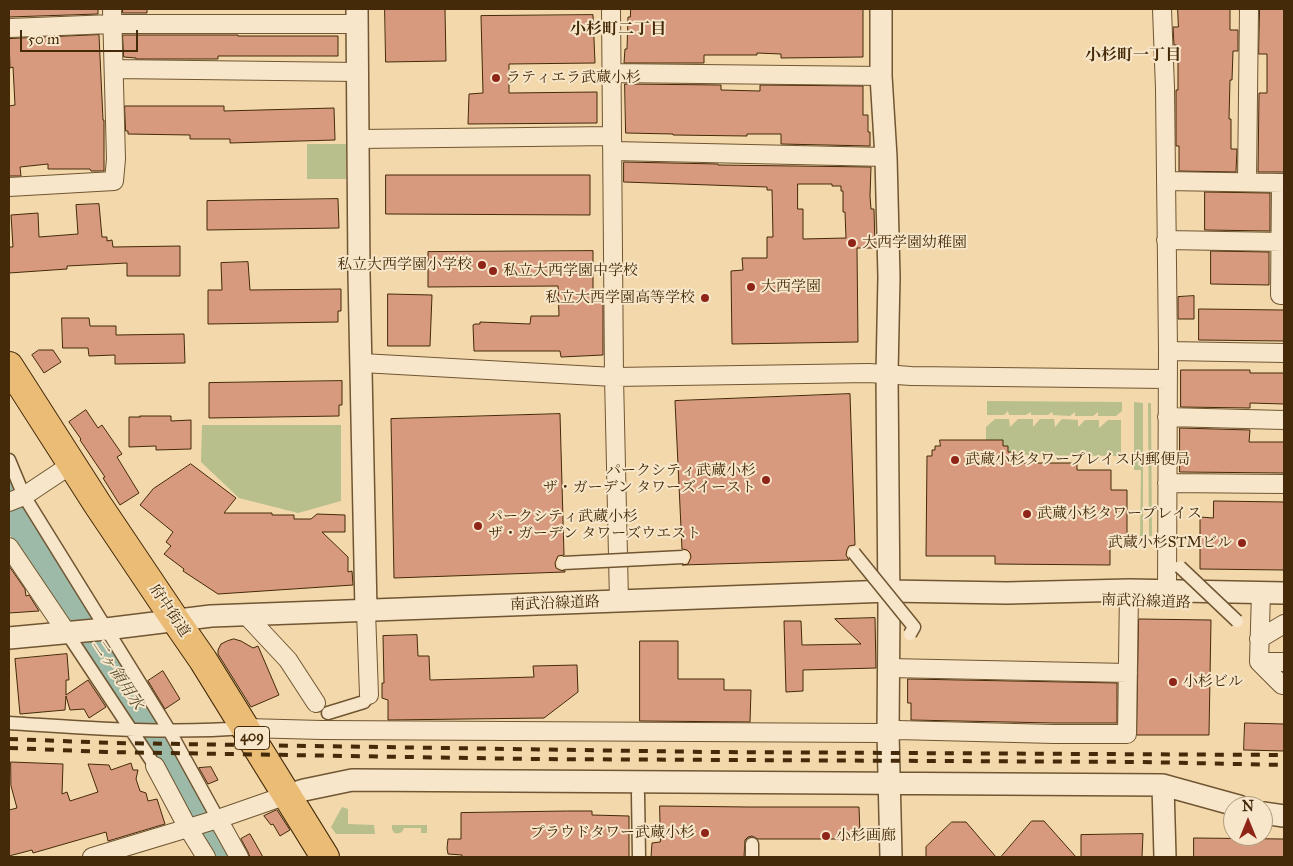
<!DOCTYPE html>
<meta charset="utf-8">
<style>
body{margin:0}
#map{position:relative;width:1293px;height:866px;overflow:hidden;background:#f3d8ac;font-family:"IM FELL Great Primer",serif}
canvas{display:block}
.frame{position:absolute;inset:0;border:10px solid #442a09;pointer-events:none}
.north{position:absolute;left:1223px;top:796px;width:50px;height:50px;box-sizing:border-box;background:#f7e6c9;border:1px solid #af9b7c;border-radius:50%;rotate:0deg;font-size:14px;font-weight:700;line-height:20px;text-align:center;color:#442a09}
.north::after{content:'';display:block;margin:auto;width:18px;height:22px;background:#8f2418;clip-path:polygon(50% 0,100% 100%,50% 72%,0 100%)}
.scale{position:absolute;left:20px;top:30px;width:118px;height:22px;box-sizing:border-box;border:2px solid #442a09;border-top:0;padding-left:6px;font-size:15px;line-height:18px;white-space:nowrap;color:#442a09;-webkit-text-stroke:4px #f7e6c9;paint-order:stroke}
</style>
<div id="map">
<canvas width="1293" height="866"></canvas>
<div class="frame"></div>
<div class="north">N</div>
<div class="scale">50 m</div>
</div>
<script>
const ctx = document.querySelector('canvas').getContext('2d');
ctx.lineJoin = 'round';
function paint(path, color) { ctx.fillStyle = color; ctx.fill(path, 'evenodd'); }
function stroke(path, color, width, dash) { ctx.strokeStyle = color; ctx.lineWidth = width; ctx.lineCap = dash ? 'butt' : 'round'; ctx.setLineDash(dash || []); ctx.stroke(path); }
function drawText(font, color, halo, rows, align = 'center') {
  ctx.font = font + ' "IM FELL Great Primer","Noto Serif JP",serif'; ctx.lineWidth = 4; ctx.setLineDash([]); ctx.textBaseline = 'middle'; ctx.strokeStyle = halo; ctx.fillStyle = color; for (const [text, x, y, turn = 0] of rows) {
    ctx.save(); ctx.translate(x, y); ctx.rotate((+turn || 0) * Math.PI / 180); ctx.textAlign = isNaN(turn) ? turn : align; if (halo) ctx.strokeText(text, 0, 0); ctx.fillText(text, 0, 0); ctx.restore();
  }
}
paint(new Path2D(`
 M307 144H346V179H307Z
 M987 401 1122 402V411L1116 416H1098V412L1093 416H1075V412L1070 416 1053 415 1052 412 1048 415H1031V412L1026 415H1009L1008 411 1004 415H987Z
 M1134 402 1143 403V536H1140L1141 470H1134Z
 M1148 403H1151L1152 536H1149Z
 M995 419H1009L1010 427 1018 419H1033V427L1040 419H1054L1055 427 1062 419 1078 420V427L1085 420H1099V428L1108 420H1121V456L1013 455 1012 452H1008L1003 446V440H986V427Z
 M202 425H341V501L298 513 239 498 201 462Z
 M342 807 348 809V824L374 825 375 834H336L331 827Z
 M392 825H427V833H421V828H404C402 833 399 834 394 833L392 829Z`), '#b8bf8c');
stroke(new Path2D(`
 M9 494 17 521 51 568 153 731 223 857`), '#9cbaa7', 28);
const building = new Path2D(`
 M9 9H98V14L9 17Z
 M123 9H147V13H123Z
 M385 9H445L446 61 386 62Z
 M631 9H863V57L781 58V54L757 53V55H704V63H624L625 49H627L628 17H630Z
 M1178 9H1230V30H1238V51H1233L1232 80H1230L1229 119H1231V149H1237L1236 172 1179 171V146H1176V90H1178V45H1174L1173 27H1178Z
 M1260 9H1284V172H1258L1259 93H1267V54H1259Z
 M593 15 595 63 509 64V93L597 92V123L468 124 469 94 483 93 481 16Z
 M99 35 103 120H104V171H91L90 169H48V164L20 167 21 176H9V106L15 105 13 67 10 68 9 39Z
 M123 35H238V36H338V56H218V59H136V58L124 57Z
 M625 84 721 85V90L760 91V85L863 86V115H868V132H870V146L781 144V134H747V136L673 135V134L626 133Z
 M125 106H224V111L334 108 335 140 230 143V139H190V135L128 134V131H126Z
 M624 162 718 164V165L871 167 870 196 871 209H874L875 248H857L858 342 732 344 731 271 743 270 742 258H767V237H773L772 190H767V187L624 182ZM798 184H832V186H841V191H843V212H845L846 238 803 239V209H798Z
 M386 175H590V215L386 214Z
 M1205 192 1270 193V231L1205 230Z
 M338 199 339 228 207 230V201Z
 M99 204 102 237H107V241L112 240 113 247 180 246V276H127V263L67 266V269L9 273V247H13L11 215 38 213 39 237 78 234 76 205Z
 M593 251V298L603 297V355L561 357 560 351H474L473 325 475 324H480V322L530 324 531 316H559L558 286 428 287V252Z
 M1211 251 1269 252V285L1211 284Z
 M248 262 250 290 341 289V311H338V322L208 324V290H222L221 263Z
 M388 294 432 295 430 346H388Z
 M1194 296V319H1178V297Z
 M1199 309 1284 310V341L1199 340Z
 M62 318H89L90 326H116V335L184 334 185 363 115 364V355L89 356 88 348H63Z
 M39 350H53L61 362 44 373 32 355Z
 M1181 370H1250V373H1284V404L1250 403V408L1181 407Z
 M342 381V405H339V416L209 418V383Z
 M850 394 855 545 849 546 847 550 846 555 849 560 682 565 688 564 691 557 690 553 687 550 682 549 675 401Z
 M86 410 98 428 102 425 122 454 117 457 139 493 120 505 103 478 105 477 80 440 81 439 69 422Z
 M560 414 564 555 558 556 555 563 556 568 560 570 565 571V572L394 578 391 419Z
 M140 416H171V421L191 420V449L156 450V446L129 447V417H140Z
 M1180 428 1250 430 1249 442H1284V473L1180 472Z
 M940 440H1003V446H1008V452H1013V455H1021V463H1077V470H1111V490H1127V538H1110V565L995 564V556H926L927 456H932V450H935V446H940Z
 M191 464 236 498 224 513H272V515H294V519H311L317 514 345 515V532H322L348 557V572L352 571 353 585 218 594 183 571 184 569 164 554 171 546 166 542 173 532 140 505 153 489Z
 M1214 501 1284 502V570L1200 569V517L1213 518Z
 M9 566 25 589 26 596 29 595 39 611 9 613Z
 M875 618 876 668 803 670V691L786 692 784 621H801L802 645 861 644 835 619Z
 M1139 619 1211 620 1209 735H1137Z
 M417 635 418 656H429L430 680 534 677 533 666 577 665 578 692 544 718 388 720V700L382 698V683H384L383 636Z
 M234 639 241 641 253 648 258 646 279 695 251 707 218 654V650L221 644 227 641Z
 M640 641H678V679H724V690H751L750 722 640 721Z
 M67 654 69 680H66V695L88 680 106 707 89 718 84 709 70 710 66 696 65 710 20 714 15 659Z
 M163 671 180 699 165 709 148 681Z
 M908 679 1117 683V723H1054L911 720V703H908Z
 M1245 723 1284 724V751L1244 750Z
 M11 762 63 764 62 794 67 792 70 801 98 792 88 764 109 765 111 770 131 763 133 770H138L136 779 140 791 146 793 148 801 157 799 165 824 108 841 106 832 33 853 32 850 9 856V810L17 808 11 786Z
 M211 767 218 780 208 784 199 768Z
 M660 806 749 807H859L860 834 859 839H758L752 836 748 837 745 840 744 857H651L652 843 660 842Z
 M277 810 290 830 280 836 273 824 271 825 264 816Z
 M568 811H592V815L629 816V857H462V855L448 854 447 848 448 839H461V813Z
 M1032 821H1044L1076 857H1001Z
 M952 822H966L996 857H926V847Z
 M250 834 263 857H250L248 852 241 839Z
 M1143 834 1142 857H1081V835Z
 M1194 838 1284 839V857H1194Z`);
paint(building, '#d79a7f');
stroke(building, '#442a09', 1);
const pedestrian = new Path2D(`
 M9 460 24 496 169 730 218 819
 M67 633 155 766
 M328 713 364 702 369 695
 M9 723C88 728 167 734 246 728
 M638 794 639 857
 M752 844V857`);
const minor = new Path2D(`
 M611 9 614 377 619 601
 M1162 9 1165 88 1168 351 1167 591
 M9 28 112 24H357
 M114 69 358 72
 M611 73 881 76
 M359 139 612 136
 M613 151 886 157
 M1166 181 1284 183
 M1247 182 1249 9
 M1281 183 1280 295H1284
 M9 187 114 181 116 159 112 9
 M1166 240 1284 242
 M1168 351 1284 353
 M362 363 614 377 869 373 911 376 1167 379
 M1167 417 1284 420
 M1167 483 1284 484
 M9 502 24 496 72 464
 M9 547 67 633
 M1261 592 1259 662 1282 685H1284
 M366 611 369 695
 M246 615 288 660 316 703
 M1259 639 1284 624
 M1259 662H1284
 M889 668 1128 673
 M246 728 322 730 879 733 897 730 1054 734H1127L1129 590
 M155 766 188 828 206 857
 M218 819 239 857
 M92 857 218 819 287 795`);
const tertiary = new Path2D(`
 M357 9 359 274 366 611
 M881 9V76L886 157 889 277 887 374 889 608 888 733 891 857
 M9 638 106 629 211 616 889 591 1007 593 1129 590 1284 593
 M1163 785 1165 857
 M287 795 304 790 352 780 1163 785 1239 806
 M1263 813 1284 816`);
const trunk = new Path2D(`
 M9 366 98 505 176 621 203 660 325 857`);
stroke(pedestrian, '#705632', 15);
stroke(minor, '#705632', 20);
stroke(tertiary, '#705632', 24);
stroke(trunk, '#442a09', 30);
stroke(pedestrian, '#f7e6c9', 12);
stroke(minor, '#f7e6c9', 18);
stroke(tertiary, '#f7e6c9', 21);
stroke(trunk, '#eabc76', 28);
stroke(new Path2D(`
 M9 739 114 743 710 752 1284 755
 M9 748 106 752 530 759 1142 762 1284 765`), '#442a09', 4, [9, 9]);
const pedestrianBridge = new Path2D(`
 M854 553 914 627 910 634
 M563 563 683 557
 M1180 567 1237 621`);
stroke(pedestrianBridge, '#705632', 15, []);
stroke(pedestrianBridge, '#f7e6c9', 12);
for (const [x, y, r, color] of [
 [496,78,5,"#8f2418"],
 [852,243,5,"#8f2418"],
 [482,265,5,"#8f2418"],
 [493,271,5,"#8f2418"],
 [751,287,5,"#8f2418"],
 [705,298,5,"#8f2418"],
 [955,460,5,"#8f2418"],
 [766,480,5,"#8f2418"],
 [1027,514,5,"#8f2418"],
 [478,526,5,"#8f2418"],
 [1242,543,5,"#8f2418"],
 [1173,682,5,"#8f2418"],
 [705,833,5,"#8f2418"],
 [826,836,5,"#8f2418"]
]) { const dot = new Path2D(); dot.arc(x, y, r, 0, 2 * Math.PI); ctx.fillStyle = color; ctx.fill(dot); stroke(dot, '#f7e6c9', 2); }
for (const [x, y, w] of [
 [252,738,35]
]) { const box = new Path2D(); box.roundRect(x - w / 2, y - 11.5, w, 23, 4); ctx.fillStyle = '#f7e6c9'; ctx.fill(box); stroke(box, '#442a09', 1); }
drawText('bold 14px', '#442a09', null, [
 ["409",252,738]
]);
drawText('15px', '#442a09', '#f7e6c9', [
 ["ラティエラ武蔵小杉",506,78],
 ["大西学園幼稚園",862,243],
 ["私立大西学園小学校",472,265,"right"],
 ["私立大西学園中学校",503,271],
 ["大西学園",761,287],
 ["私立大西学園高等学校",695,298,"right"],
 ["武蔵小杉タワープレイス内郵便局",965,460],
 ["パークシティ武蔵小杉",756,471,"right"],
 ["ザ・ガーデン タワーズイースト",756,488,"right"],
 ["武蔵小杉タワープレイス",1037,514],
 ["パークシティ武蔵小杉",488,517],
 ["ザ・ガーデン タワーズウエスト",488,534],
 ["武蔵小杉STMビル",1232,543,"right"],
 ["小杉ビル",1183,682],
 ["プラウドタワー武蔵小杉",695,833,"right"],
 ["小杉画廊",836,836]
], 'left');
drawText('15px', '#442a09', '#f7e6c9', [
 ["南武沿線道路",1146,602,2],
 ["南武沿線道路",555,604,-2],
 ["府中街道",169,611,56]
]);
drawText('bold 16px', '#442a09', '#f7e6c9', [
 ["小杉町二丁目",618,30],
 ["小杉町一丁目",1133,56]
]);
drawText('italic 16px', '#5a4e30', '#f7e6c9', [
 ["二ヶ領用水",117,675,57]
]);
</script>
